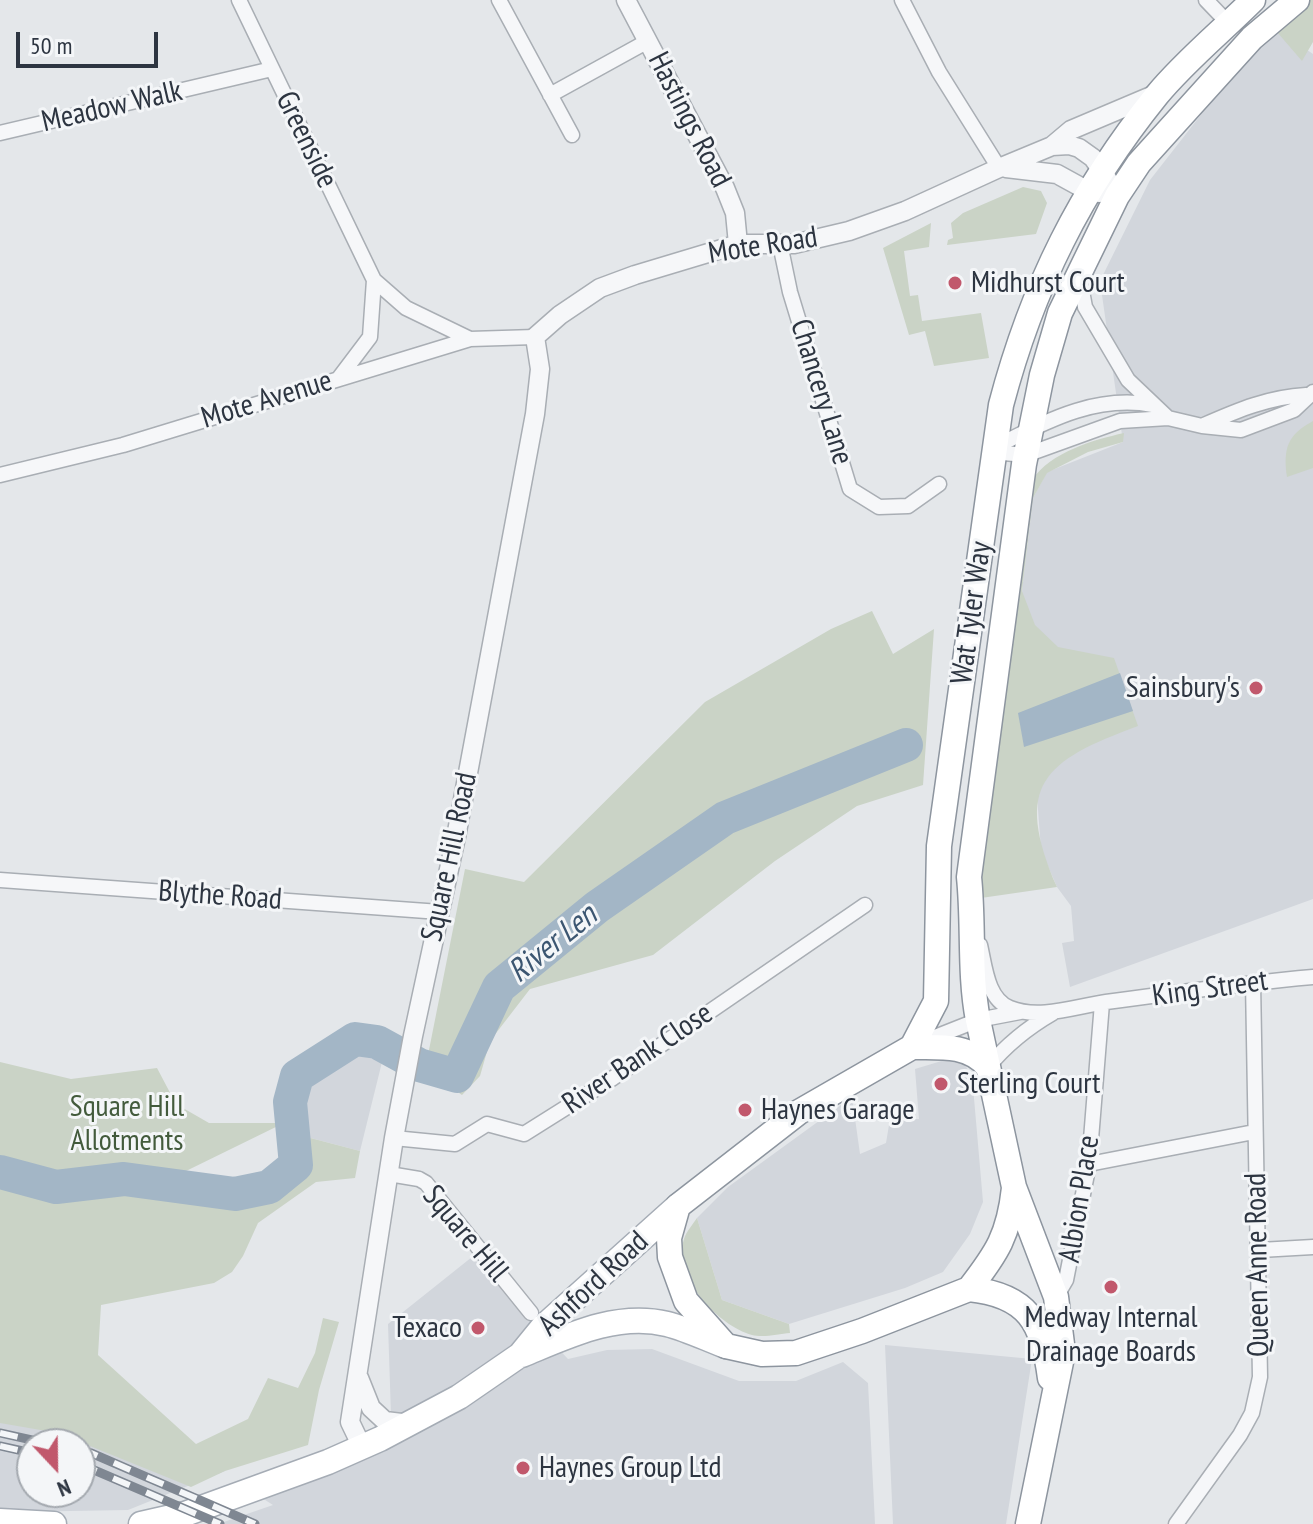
<!DOCTYPE html>
<style>
body{margin:0}
#map{position:relative;width:1313px;height:1524px;overflow:hidden;background:#e4e7ea;font-family:"PT Sans Narrow",sans-serif}
canvas{display:block}
.north{position:absolute;left:16px;top:1428px;width:80px;height:80px;box-sizing:border-box;background:#f4f6f8;border:2px solid #a4a9af;border-radius:50%;rotate:158deg;font-size:22px;font-weight:700;line-height:32px;text-align:center;color:#2d3541}
.north::after{content:'';display:block;margin:auto;width:28px;height:36px;background:#c1586c;clip-path:polygon(50% 0,100% 100%,50% 72%,0 100%)}
.scale{position:absolute;left:16px;top:32px;width:142px;height:36px;box-sizing:border-box;border:4px solid #2d3541;border-top:0;padding-left:10px;font-size:24px;line-height:28px;white-space:nowrap;color:#2d3541;-webkit-text-stroke:6px #f4f6f8;paint-order:stroke}
</style>
<div id="map">
<canvas width="1313" height="1524"></canvas>
<div class="north">N</div>
<div class="scale">50 m</div>
</div>
<script>
const ctx = document.querySelector('canvas').getContext('2d');
ctx.lineJoin = 'round';
function paint(path, color) { ctx.fillStyle = color; ctx.fill(path, 'evenodd'); }
function stroke(path, color, width, dash) { ctx.strokeStyle = color; ctx.lineWidth = width; ctx.lineCap = dash ? 'butt' : 'round'; ctx.setLineDash(dash || []); ctx.stroke(path); }
function drawText(font, color, halo, rows, align = 'center') {
  ctx.font = font + ' "PT Sans Narrow",sans-serif'; ctx.lineWidth = 6; ctx.setLineDash([]); ctx.textBaseline = 'middle'; ctx.strokeStyle = halo; ctx.fillStyle = color; for (const [text, x, y, turn = 0] of rows) {
    ctx.save(); ctx.translate(x, y); ctx.rotate((+turn || 0) * Math.PI / 180); ctx.textAlign = isNaN(turn) ? turn : align; if (halo) ctx.strokeText(text, 0, 0); ctx.fillText(text, 0, 0); ctx.restore();
  }
}
paint(new Path2D(`
 M1271 25 1313 54V899L1070 987 1062 943 1074 941 1071 906 1057 887 1041 850 1022 591 1033 498 1047 472 1123 442 1100 281 1150 180Z
 M364 1051 384 1054 360 1151 299 1135 304 1080Z
 M958 1056 972 1075 983 1202 970 1234 943 1272 905 1288 789 1324 722 1300 697 1218 728 1187 852 1097 860 1154 886 1143 890 1119H919L915 1069Z
 M472 1257 568 1359 607 1350 652 1349 739 1381H796L843 1362 868 1383 875 1524H218L273 1505 262 1498 392 1446 388 1324Z
 M885 1345 1032 1359 1006 1524H893Z
 M0 1371 225 1471 128 1510 13 1512 0 1509ZM32 1444H80V1492H32Z`), '#d2d6dc');
paint(new Path2D(`
 M1306 0H1313V42L1302 61 1271 25Z
 M1023 187 1041 191 1047 203 1036 234 947 245 948 240 953 238 951 223 963 213Z
 M931 223 929 247 904 251 910 296 918 295 922 321 981 313 989 358 934 366 925 331 909 335 883 248Z
 M1313 421V468L1287 477C1283 449 1287 435 1313 421Z
 M1124 433 1123 442 1088 452 1047 473 1033 498 1022 591 1035 625 1058 647 1114 658 1138 726C1043 761 1013 785 1057 887L981 898 982 860 1032 480C1051 452 1093 440 1124 433Z
 M872 611 893 654 934 629 923 785 857 806 775 861 653 955 530 989 490 1041 480 1076 462 1095 425 1070 465 869 524 882 705 702 831 629Z
 M0 1062 71 1079 157 1068 176 1104 209 1123H284L184 1172 102 1176 174 1196 268 1193 299 1174V1135L360 1151 355 1178 316 1182 258 1223 243 1256 232 1272 214 1283 101 1305 98 1355 196 1444 248 1419 268 1378 298 1388 315 1353 323 1318 339 1322 319 1390 308 1445 225 1471 191 1487 58 1433 0 1423Z
 M697 1218 722 1300 789 1324 790 1333C779 1334 763 1338 752 1335 719 1326 672 1277 684 1239 686 1232 693 1224 697 1218Z`), '#cad3c6');
paint(new Path2D(`
 M1120 673 1133 711 1024 747 1018 713Z`), '#a3b6c6');
stroke(new Path2D(`
 M0 1172 56 1187 124 1179 235 1194 269 1187 296 1165 290 1102 297 1076 355 1039 377 1042 419 1065 457 1076 499 987 597 907 725 818 906 745`), '#a3b6c6', 34);
const minor = new Path2D(`
 M239 0 374 280 406 308 470 339
 M499 0 572 135
 M902 0 939 72 999 168
 M1206 0 1229 24
 M550 95 648 41
 M0 133 272 69
 M780 244 790 292 850 489 879 507 908 506 939 484
 M1079 275 1085 307 1128 380 1168 418
 M339 378 370 337 374 280
 M1204 425C1238 410 1269 397 1306 395
 M995 447 1003 453 1026 455 1120 421 1168 418 1202 426 1241 430 1294 410 1313 392
 M995 447C1045 422 1095 394 1153 405
 M0 475 123 445 470 339 535 337
 M0 880 440 912
 M980 945C985 966 987 999 1010 1008 1039 1020 1077 1006 1106 1002 1175 993 1244 983 1313 977
 M925 1041 978 1020 1020 1012
 M988 1067C1007 1044 1027 1028 1053 1013
 M394 1138 455 1144 487 1124 524 1134 613 1078 865 905
 M1089 1164 1254 1132
 M389 1174 419 1179 426 1183 531 1313
 M1260 1250 1313 1247
 M1056 1297 1066 1280 1089 1164 1102 1003
 M1176 1524 1240 1435 1252 1413 1260 1377 1253 982`);
const tertiary = new Path2D(`
 M626 0 725 188 735 213 738 244
 M1052 146 1071 130 1156 94
 M1006 168 1057 174 1088 191 1099 193
 M359 1378 371 1408 385 1421 410 1424
 M362 1447 350 1422 394 1138 413 1036 456 837 535 414 540 369 535 337 560 315 600 288 635 275 738 244H794L849 231 905 211 999 168 1052 146 1069 145 1079 148 1093 158 1108 180`);
const primary = new Path2D(`
 M522 1355C568 1336 616 1312 667 1324 687 1329 707 1339 726 1346
 M0 1521 54 1524
 M141 1524 185 1514 328 1462 380 1439 459 1397 520 1355 542 1328 678 1206`);
const trunk = new Path2D(`
 M912 1047 936 1001 939 846 1001 405C1032 287 1081 189 1157 95 1185 61 1222 31 1253 0
 M912 1047 799 1112 678 1206 669 1238 670 1257 686 1301 726 1346 762 1354 796 1353 862 1331 969 1289C1028 1295 1043 1323 1050 1378
 M912 1047C940 1047 969 1044 988 1067
 M969 1289C997 1253 1009 1235 1014 1188
 M1028 1524 1063 1352 1056 1297 1014 1187 978 1020C969 973 974 925 969 877L1024 464 1042 375 1060 313 1117 196 1139 163 1252 38 1297 0`);
stroke(minor, '#a9aeb4', 17);
stroke(tertiary, '#a9aeb4', 21);
stroke(primary, '#a5acb5', 27);
stroke(trunk, '#8d959f', 27);
stroke(minor, '#f6f7f9', 14);
stroke(tertiary, '#f6f7f9', 18);
stroke(primary, '#fff', 24);
stroke(trunk, '#fff', 24);
const rail = new Path2D(`
 M0 1433 50 1444
 M0 1446 32 1453
 M80 1451 91 1453 255 1524
 M80 1464 220 1524`);
stroke(rail, '#7f8792', 9);
stroke(rail, '#f4f6f8', 6, [18]);
for (const [x, y, r, color] of [
 [955,283,8,"#c1586c"],
 [1256,688,8,"#c1586c"],
 [941,1084,8,"#c1586c"],
 [745,1110,8,"#c1586c"],
 [1111,1287,8,"#c1586c"],
 [478,1328,8,"#c1586c"],
 [523,1468,8,"#c1586c"]
]) { const dot = new Path2D(); dot.arc(x, y, r, 0, 2 * Math.PI); ctx.fillStyle = color; ctx.fill(dot); stroke(dot, '#f4f6f8', 3); }
drawText('30px', '#2d3541', '#f4f6f8', [
 ["Meadow Walk",112,107,-13],
 ["Hastings Road",689,120,63],
 ["Greenside",306,140,64],
 ["Mote Road",763,246,-9],
 ["Chancery Lane",821,392,73],
 ["Mote Avenue",267,400,-17],
 ["Wat Tyler Way",972,613,-82],
 ["Square Hill Road",450,857,-78],
 ["Blythe Road",220,896,4],
 ["King Street",1210,989,-8],
 ["River Bank Close",638,1059,-34],
 ["Albion Place",1080,1199,-81],
 ["Square Hill",465,1234,50],
 ["Queen Anne Road",1258,1265,-91],
 ["Ashford Road",594,1284,-43]
]);
drawText('30px', '#2d3541', '#f4f6f8', [
 ["Midhurst Court",971,283],
 ["Sainsbury's",1240,688,"right"],
 ["Sterling Court",957,1084],
 ["Haynes Garage",761,1110],
 ["Medway Internal",1111,1318,"center"],
 ["Drainage Boards",1111,1352,"center"],
 ["Texaco",462,1328,"right"],
 ["Haynes Group Ltd",539,1468]
], 'left');
drawText('30px', '#435b3c', '#f4f6f8', [
 ["Square Hill",127,1107],
 ["Allotments",127,1141]
]);
drawText('italic 32px', '#3c5671', '#f4f6f8', [
 ["River Len",553,944,-39]
]);
</script>
